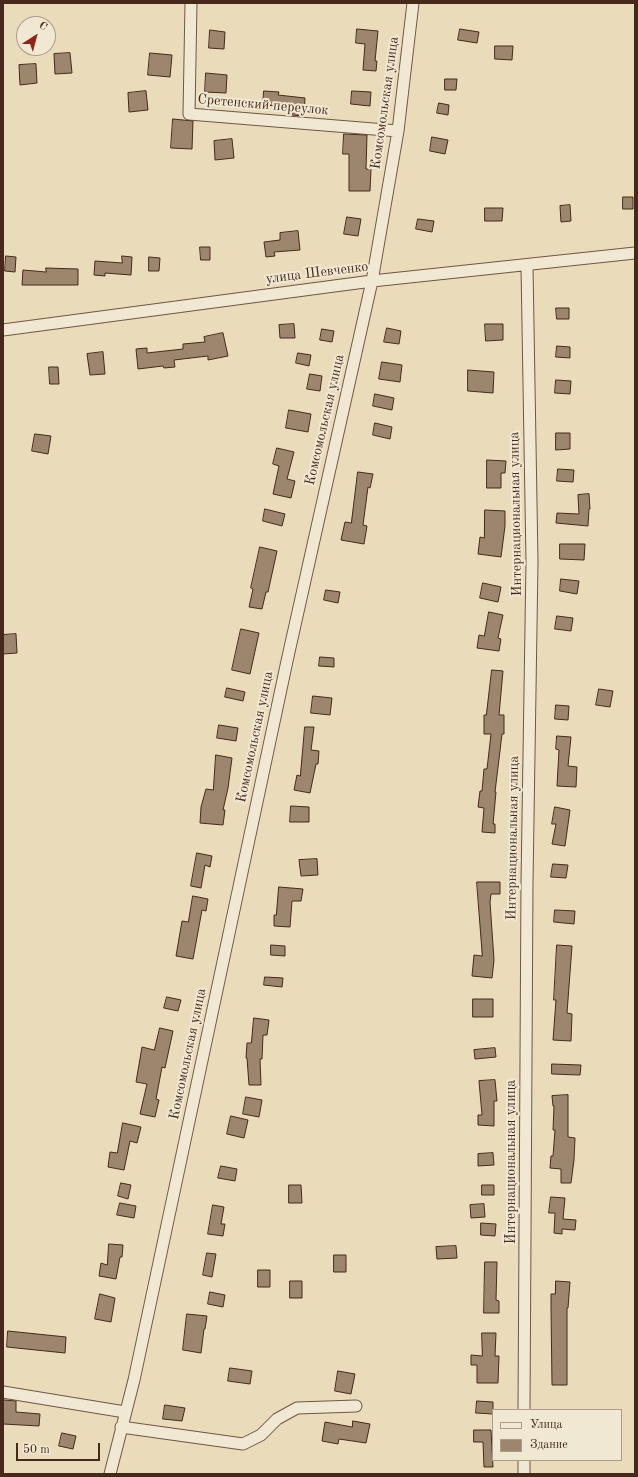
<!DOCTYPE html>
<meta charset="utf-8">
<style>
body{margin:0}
#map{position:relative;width:638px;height:1477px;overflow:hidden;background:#eadbbb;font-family:"Old Standard TT",serif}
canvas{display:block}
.frame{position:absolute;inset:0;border:4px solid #47291b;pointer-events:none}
.legend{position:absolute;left:492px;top:1409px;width:130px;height:52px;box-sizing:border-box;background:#f1e8d3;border:1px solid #ad9c89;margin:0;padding:5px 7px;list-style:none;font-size:12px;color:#47291b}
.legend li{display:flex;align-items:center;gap:8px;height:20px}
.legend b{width:20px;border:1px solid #ad9c89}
.north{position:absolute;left:16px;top:16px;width:40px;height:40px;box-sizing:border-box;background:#f1e8d3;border:1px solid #ad9c89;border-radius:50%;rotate:36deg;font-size:11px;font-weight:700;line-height:16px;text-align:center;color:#47291b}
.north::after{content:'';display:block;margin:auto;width:14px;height:18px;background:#8f2418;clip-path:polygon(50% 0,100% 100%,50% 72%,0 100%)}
.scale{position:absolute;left:16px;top:1443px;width:84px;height:18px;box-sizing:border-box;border:2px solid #47291b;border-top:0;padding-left:5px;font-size:12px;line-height:14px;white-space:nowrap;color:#47291b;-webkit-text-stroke:3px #f1e8d3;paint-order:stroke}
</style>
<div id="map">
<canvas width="638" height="1477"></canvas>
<div class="frame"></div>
<ul class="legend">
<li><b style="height:5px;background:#f1e8d3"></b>Улица</li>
<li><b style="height:11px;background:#9c866e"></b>Здание</li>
</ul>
<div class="north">С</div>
<div class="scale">50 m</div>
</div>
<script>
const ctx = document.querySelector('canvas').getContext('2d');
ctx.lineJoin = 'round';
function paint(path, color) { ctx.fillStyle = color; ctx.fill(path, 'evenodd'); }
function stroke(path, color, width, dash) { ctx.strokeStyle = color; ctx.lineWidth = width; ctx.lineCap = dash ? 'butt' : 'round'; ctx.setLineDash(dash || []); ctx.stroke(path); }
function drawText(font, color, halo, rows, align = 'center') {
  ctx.font = font + ' "Old Standard TT",serif'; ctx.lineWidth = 4; ctx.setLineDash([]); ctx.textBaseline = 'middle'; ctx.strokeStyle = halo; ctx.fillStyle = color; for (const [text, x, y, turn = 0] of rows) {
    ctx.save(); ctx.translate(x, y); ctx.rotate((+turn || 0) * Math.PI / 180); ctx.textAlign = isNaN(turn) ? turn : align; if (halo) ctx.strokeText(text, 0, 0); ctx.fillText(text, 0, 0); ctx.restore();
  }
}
const building = new Path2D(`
 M357 29 378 31 375 61H377L376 71 363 70 365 44 356 43Z
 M460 29 479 32 477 43 458 40Z
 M210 30 225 32 224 49 209 48Z
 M495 46H513L512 60 495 59Z
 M70 53 72 73 55 74 54 54Z
 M150 53 172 55 170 77 148 75Z
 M36 64 37 83 20 85 19 65Z
 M206 73 227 75 226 93 205 92Z
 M445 79H457L456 90H445Z
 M146 91 148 110 129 112 128 93Z
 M264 91 279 92 278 95 305 98 304 116 292 115 293 107 263 105Z
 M352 91 371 92 370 106 351 104Z
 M439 103 449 105 448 115 437 113Z
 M173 119 193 121 192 149 171 148Z
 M344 134 367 135 366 169H371L370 191H349V154H343Z
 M432 137 448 140 445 154 430 151Z
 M232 139 234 158 215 160 214 141Z
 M623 197H633V209H623Z
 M570 205 571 221 561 222 560 206Z
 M485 208H503L502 221H485Z
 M347 217 361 219 358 236 344 234Z
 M418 219 434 221 432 232 416 229Z
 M298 231 300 250 274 252 275 256 266 257 264 242 280 240V233Z
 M200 247H210V260H201Z
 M6 256 16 257 15 272 5 271Z
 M122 256 132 257 131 275 105 273V276L94 275 95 261 122 263Z
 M149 257 160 258 159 271H149Z
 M46 268 78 269V285H22L23 270 46 272Z
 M556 308H569V319H557Z
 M294 324 295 338H280L279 325Z
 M485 324H503V340L486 341Z
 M387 328 401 331 399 344 384 342Z
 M322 329 334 331 332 342 320 340Z
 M223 333 228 356 208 360V356L174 360 175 367 164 368 163 366 138 369 136 349 147 348V353L183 349V344L205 342 204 337Z
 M557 346 570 347V358L556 357Z
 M103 352 105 374 90 375 87 354Z
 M298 353 311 355 309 366 296 363Z
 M382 362 402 365 400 382 379 379Z
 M49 367H58L59 384H50Z
 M468 370 494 372 493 393 468 391Z
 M310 374 322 376 320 391 307 389Z
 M556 380 571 381 570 394 555 393Z
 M375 394 394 398 392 410 373 406Z
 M289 410 311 414 308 432 286 428Z
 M375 423 392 427 390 439 373 435Z
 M556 433H570V449L556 450Z
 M35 434 51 436 48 454 32 451Z
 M277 448 294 452 287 479 295 481 291 498 273 494 279 466 273 464Z
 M487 460 506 461 505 473H501V488H487Z
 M558 469 574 470 573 482 557 481Z
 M358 472 373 474 370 488 368 487 363 525 367 526 364 544 341 540 345 522 351 523Z
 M589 494 590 509H589L588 526 556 523 557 513 579 514 578 495Z
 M265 509 285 514 282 526 263 521Z
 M485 510 505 511V526L501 557 478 554 480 537 484 538Z
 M560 544H585L584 560 560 559Z
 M260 547 277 551 268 592H266L262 609 249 607 253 589 251 588Z
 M561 579 579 581 577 594 560 591Z
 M483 583 501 587 498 602 480 598Z
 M326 590 340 592 338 603 324 600Z
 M489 612 503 615 498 638 501 639 499 651 477 648 479 635 484 636Z
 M557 616 573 618 571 631 555 629Z
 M241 629 259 633 250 674 232 670Z
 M16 634 17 653 3 654V635Z
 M320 657 334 658V667L319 666Z
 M492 670 503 671 499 715H504V734H502L495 792H496L493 824H495V833L482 832 484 808 478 807 480 791H482L484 769H487L491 734H484V715H486Z
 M227 688 245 692 243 701 225 697Z
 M599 689 613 691 610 707 596 705Z
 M313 696 332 698 330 715 311 713Z
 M556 705 569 706 568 720 555 719Z
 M219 725 238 728 236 741 217 738Z
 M305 727H314L311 750 319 751 318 764H316L310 793 294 790 297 775 300 776Z
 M557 736 571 737 568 766 577 767 576 787 557 786 559 750 556 749Z
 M216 755 232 758 228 788 223 810H225L223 825 200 823 201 807 206 789 213 790Z
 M291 806 309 807V822H290Z
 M555 807 570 810 565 846 552 844 556 824H552Z
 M197 853 212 856 210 867 205 865 201 888 191 886Z
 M317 859 318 875 301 876 299 860Z
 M553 864 568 865 566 878 551 877Z
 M477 882H500V894H491L490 902 494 960 492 978 472 976 474 955 482 956Z
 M279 887 303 889 301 901H292L290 927 274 926V915H276Z
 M193 896 208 899 206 911 202 910 193 959 176 956 182 921 188 922Z
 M555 910 575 911 574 924 554 922Z
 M271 945 285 946V956L271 955Z
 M557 945 572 946 567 1013 572 1014 571 1041 553 1040 556 1000H554Z
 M265 977 283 978 282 987 264 985Z
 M167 997 181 1000 178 1011 164 1008Z
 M473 999H493V1017H473Z
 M254 1018 269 1020 267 1035H263L262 1059H260L261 1085H249L247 1058H246L247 1043H251Z
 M160 1028 173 1031 165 1068 162 1067 156 1099 159 1100 155 1117 140 1114 147 1084 136 1082 142 1047 154 1050Z
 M495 1048 496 1057 475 1059 474 1050Z
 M552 1064 581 1065 580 1075 552 1074Z
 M495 1080 497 1101H494V1126L478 1125V1115H482L479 1081Z
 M568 1095V1137L575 1138 574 1160 571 1183H561V1169L550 1168 551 1156H553L555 1130H553L554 1106H553L552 1096Z
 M246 1097 262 1100 259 1117 243 1114Z
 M231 1116 248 1120 244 1138 227 1134Z
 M123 1123 141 1127 137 1143 130 1141 124 1170 108 1167 110 1152 117 1153Z
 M493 1153 494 1165 478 1166V1154Z
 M221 1166 237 1169 235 1181 218 1178Z
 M121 1183 131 1185 128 1199 118 1196Z
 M289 1185H301L302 1203H289Z
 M482 1185H494V1195H482Z
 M551 1197 565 1198 563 1219 576 1220 575 1230 562 1229V1234L554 1233 555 1213H549Z
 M120 1203 136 1206 134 1218 117 1215Z
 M484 1204 485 1217 471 1218 470 1205Z
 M213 1205 224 1207 221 1224H225L223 1236 208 1234Z
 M481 1223 496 1224 495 1236 481 1235Z
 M109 1244 123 1245 122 1257H120L116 1279 99 1276 101 1263 107 1265Z
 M456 1246 457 1258 437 1259 436 1247Z
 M207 1253 216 1254 212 1277 203 1275Z
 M334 1255H346V1272H334Z
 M485 1262H497L496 1300 499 1301V1313H484Z
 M258 1270H270V1287H258Z
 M290 1281H302V1298H290Z
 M556 1281 570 1282 568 1308H567V1385H552L551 1307V1294H555Z
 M210 1292 225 1295 223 1307 208 1304Z
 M100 1294 115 1298 111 1322 95 1319Z
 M187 1314 207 1316 205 1329H204L201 1353 183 1350Z
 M8 1331 66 1337 65 1353 7 1347Z
 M482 1333H496L495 1356H499L498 1383H477V1365H471V1355L482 1356Z
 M230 1368 252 1371 250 1384 228 1381Z
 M338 1371 355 1374 351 1394 335 1391Z
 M4 1400 16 1401V1412L40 1414 39 1426 3 1424Z
 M477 1401 493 1402V1414L476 1413Z
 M165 1405 185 1408 182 1421 163 1419Z
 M353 1421 370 1424 366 1443 339 1439 338 1444 322 1441 325 1422 352 1427Z
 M474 1430H491L493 1467H484L483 1442H474Z
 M62 1433 76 1436 73 1449 59 1446Z`);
paint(building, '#9c866e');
stroke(building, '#47291b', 1);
const minor = new Path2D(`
 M191 3 189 114 398 131
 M3 330 372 281 635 253
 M3 1392 125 1412
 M524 1410 527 883 532 562 527 266
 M121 1427 243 1444 261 1435 277 1419 297 1408 356 1406
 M110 1474 134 1380 287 661 372 281 398 131 413 3
 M524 1474V1460`);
stroke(minor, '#705643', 13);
stroke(minor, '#f1e8d3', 11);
drawText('14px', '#47291b', '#f1e8d3', [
 ["Комсомольская улица",385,103,-82],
 ["Сретенский переулок",263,105,5],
 ["улица Шевченко",317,273,-7],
 ["Комсомольская улица",325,420,-77],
 ["Интернациональная улица",516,514,-91],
 ["Комсомольская улица",255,737,-78],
 ["Интернациональная улица",513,838,-89],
 ["Комсомольская улица",188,1054,-78],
 ["Интернациональная улица",511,1162,-90]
]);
</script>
